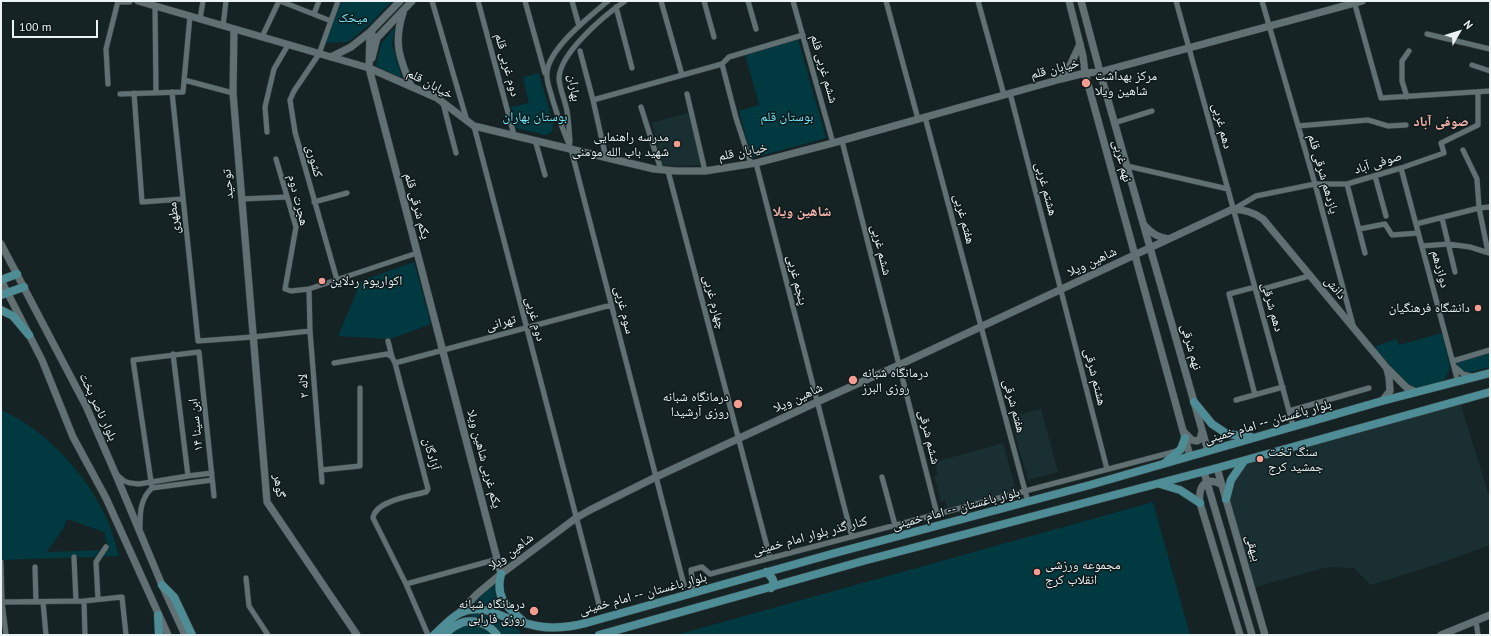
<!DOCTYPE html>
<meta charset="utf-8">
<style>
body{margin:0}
#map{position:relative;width:1491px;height:636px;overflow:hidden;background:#162324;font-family:"PT Sans",sans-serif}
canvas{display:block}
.frame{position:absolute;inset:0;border:2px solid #ebf3f4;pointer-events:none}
.north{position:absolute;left:1439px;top:12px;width:40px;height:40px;-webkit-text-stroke:3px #0d191b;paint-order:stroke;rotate:51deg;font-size:11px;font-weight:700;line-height:16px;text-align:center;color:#ebf3f4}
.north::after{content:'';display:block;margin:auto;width:14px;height:18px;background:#ebf3f4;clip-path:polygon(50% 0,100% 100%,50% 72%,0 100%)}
.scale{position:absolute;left:12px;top:20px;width:86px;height:18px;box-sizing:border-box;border:2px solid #ebf3f4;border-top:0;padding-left:5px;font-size:12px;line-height:14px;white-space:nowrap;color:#ebf3f4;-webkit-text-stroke:3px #0d191b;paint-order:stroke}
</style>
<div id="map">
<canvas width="1491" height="636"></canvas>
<div class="frame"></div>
<div class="north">N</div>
<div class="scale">100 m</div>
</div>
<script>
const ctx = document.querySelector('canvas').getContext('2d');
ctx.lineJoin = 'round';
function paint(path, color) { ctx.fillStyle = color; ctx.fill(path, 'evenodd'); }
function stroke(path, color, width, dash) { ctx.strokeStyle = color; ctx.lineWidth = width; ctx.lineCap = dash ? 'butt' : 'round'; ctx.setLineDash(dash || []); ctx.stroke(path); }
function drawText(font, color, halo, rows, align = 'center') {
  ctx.font = font + ' "PT Sans","Noto Naskh Arabic",sans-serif'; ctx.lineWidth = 3; ctx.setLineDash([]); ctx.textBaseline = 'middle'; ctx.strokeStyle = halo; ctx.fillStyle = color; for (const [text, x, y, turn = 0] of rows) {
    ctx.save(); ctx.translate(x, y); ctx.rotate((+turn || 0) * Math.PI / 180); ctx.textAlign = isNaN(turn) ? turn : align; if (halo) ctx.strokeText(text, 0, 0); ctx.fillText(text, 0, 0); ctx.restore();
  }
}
paint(new Path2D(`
 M688 113 702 165 663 166 652 123Z
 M1460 402 1490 499V545L1438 564 1371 585 1354 568 1328 567 1255 587 1229 499 1233 481 1245 464Z
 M1041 409 1058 472 1028 480 1010 417Z
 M1003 443 1016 490 948 509 945 500 941 501 934 476 938 475 935 462Z`), '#1a2f32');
paint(new Path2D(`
 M341 1H392L370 24 348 42 326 43Z
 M395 27 392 45 402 78 376 66 381 44Z
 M798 39 826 138 752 158 739 111 759 105 745 54Z
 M539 73 553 124 552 132 546 135 516 128 511 107 529 103 523 77Z
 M414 262 431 324 390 339 338 336 361 281Z
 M1442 333 1450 368 1445 379 1440 383 1416 388 1407 384 1375 349 1376 346 1396 339 1399 345Z
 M1490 353V367L1463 374 1457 366V362Z
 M1 410C46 429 91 479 109 524 113 535 116 546 119 556L1 560ZM67 519 104 532 109 550 47 552 63 529Z
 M1153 502 1190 635H676Z
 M495 582C494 594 496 601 503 611L487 605H470Z
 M477 613 488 616 520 630V635H500L497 630 460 620Z
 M469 624 487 629 493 635H449L454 630Z`), '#003940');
const street = new Path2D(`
 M280 1 331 21
 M432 1 467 121
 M478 1 514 135
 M525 1 545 73
 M572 1 579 26
 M608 1C590 16 548 49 547 73 546 80 549 87 551 94 556 113 563 130 571 149L684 585
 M661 1 682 75
 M704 1 714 37
 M748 1 756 29
 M793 1 833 143
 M886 1 918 119
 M978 1 1004 95
 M1176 1 1289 411
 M1262 1 1315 184 1353 325
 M1354 1 1381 98 1490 91
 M155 6 156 93
 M616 7 632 68
 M314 14 319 1
 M200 19 203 1
 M223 26 226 1
 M1427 34 1490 49
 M262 37 279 1
 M580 51 593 100 606 158
 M722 64 736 118 751 164
 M1472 65 1490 71
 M184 80 233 93
 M108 84 106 49 118 1
 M172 92 198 341 253 337 310 331
 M134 93 142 202 183 199
 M1010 93 1107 469
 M120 94 183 92 190 16
 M687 94 705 171
 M1407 97 1402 81V61L1409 51
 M593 100 722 64 729 57 803 35
 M443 103 456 153
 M641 107 661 170
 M925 117 1028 502
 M1114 123 1152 111
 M474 126 600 608
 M1298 126 1368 120 1388 126 1406 125
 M267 132 265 107 274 69 288 45
 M535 140 545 175
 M842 141 937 514
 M570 142C569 132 569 121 567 111 565 100 560 90 559 79 559 53 605 15 625 1
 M1463 150 1477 179 1479 208 1488 252
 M276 159 296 227 285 289 291 291 309 289 417 253
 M756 163 852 537
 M1127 166 1228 189
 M1401 168 1458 382
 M668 171 770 558
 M1375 176 1386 216
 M1347 184 1365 253
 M242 199 287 197
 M314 202 347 193
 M1234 209 1256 196 1315 184H1347L1401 168 1444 153 1441 143 1478 125V92
 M1442 218 1455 272
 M1416 224 1479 208 1490 207
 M1359 229 1385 224 1392 235 1418 233
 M1422 246 1448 244 1470 247 1489 253
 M337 280 295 132 290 100 294 91 319 54 338 1
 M1255 287 1229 294 1255 395
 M309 289 310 331 322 482
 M1256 291 1309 276
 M388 341 392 357
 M173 354 188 476
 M1453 361 1490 350
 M334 363 387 354 392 357 395 363 428 489 426 492C411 496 375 501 373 518L406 584 428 635
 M395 363 611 305
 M1455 367 1463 374 1471 376
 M1236 400 1283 387
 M1293 426 1289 411 1369 388
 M321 470 360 466V388
 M117 475 124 481 130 483 139 484 188 476 212 473
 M882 477 895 525
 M152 488 133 360 199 352 214 496
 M140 528C140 513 140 499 152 488L212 480
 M74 557 76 601
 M1 562 2 602 6 635
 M35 567 36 602
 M246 578 249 606 268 635
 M406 584 498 559
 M688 594 693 586 691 570 702 567 710 574 1177 451
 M98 599 96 562 106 547
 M84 601 85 635
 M1 602 84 601 122 597 126 635
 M43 602 46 635
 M1476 621 1478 635`);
const secondary = new Path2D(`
 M120 1H129
 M138 1 369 68 437 98 474 126 654 169 676 171H705L756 163 833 143 1061 79 1085 73 1100 72 1362 1
 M400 1 370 32 369 68 501 574
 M1069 1 1083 56 1085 73 1190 456
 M1081 1 1100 72 1208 451
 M403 13C393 43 400 59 411 86
 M234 29 233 93 267 502 357 635
 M331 57 351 47 370 32 372 34
 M372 58 377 38 412 1
 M1061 79 1068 70 1080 44
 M1145 226C1152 234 1158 237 1168 239
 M1 244 86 406 116 475 162 585 185 635
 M1 280 42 360 73 437 106 498 168 635
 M1382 401 1390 391 1389 377 1387 369
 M1185 433 1192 440 1197 441 1200 439 1202 431
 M1217 468 1265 635
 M1204 472 1252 635
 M1222 485C1205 475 1198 487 1200 503L1240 635
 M459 613 477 594 501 574 576 518 590 510 656 477 817 402 899 365 1233 209C1245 210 1253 212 1263 219L1386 367 1407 388 1416 392
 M1441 635 1490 615`);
const primary = new Path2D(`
 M1 280 17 274
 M1 295 24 287
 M1 310 13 316 29 335
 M1194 402 1212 424 1227 434 1251 437
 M1166 462 1181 449 1185 438
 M1160 484 1180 490 1200 503
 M1226 499 1231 480 1244 461
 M766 572C772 577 776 581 771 588
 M501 574C495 598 506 606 523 621
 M162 585 174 597 192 635
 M158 615 159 635
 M434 635C442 628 450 618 460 613 477 605 491 611 507 618 516 621 527 624 537 626 553 629 570 627 586 623L835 553 1090 485 1382 401 1490 373
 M444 635C448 632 452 627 457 625 470 617 489 623 497 635
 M599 635 863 561 1217 468 1490 392`);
stroke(street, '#353f41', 6);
stroke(secondary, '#353f41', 8);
stroke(primary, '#353f41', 9);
stroke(street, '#617072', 5);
stroke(secondary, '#617072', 7);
stroke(primary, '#4e8d95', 8);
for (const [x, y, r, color] of [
 [1086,83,5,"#f59c91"],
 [677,144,4,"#f59c91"],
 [322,281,4,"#f59c91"],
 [1478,308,4,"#f59c91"],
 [853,380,5,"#f59c91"],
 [738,404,5,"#f59c91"],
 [1260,459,4,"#f59c91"],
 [1037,572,4,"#f59c91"],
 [534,611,5,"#f59c91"]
]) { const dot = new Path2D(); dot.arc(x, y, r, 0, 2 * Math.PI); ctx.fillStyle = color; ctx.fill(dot); stroke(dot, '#0d191b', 1.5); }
drawText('13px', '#74e9f9', '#0d191b', [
 ["میخک",353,18],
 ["بوستان بهاران",535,117],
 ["بوستان قلم",787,117]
]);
drawText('13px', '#ebf3f4', '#0d191b', [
 ["دوم غربی قلم",507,65,75],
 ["ششم غربی قلم",824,69,74],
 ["خیابان قلم",1055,69,-14],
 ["خیابان قلم",430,84,28],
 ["بهاران",574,88,82],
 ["دهم غربی",1222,126,75],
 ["خیابان قلم",743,152,-11],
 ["کشوری",314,161,75],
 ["نهم غربی",1122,161,75],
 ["صوفی آباد",1378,163,-17],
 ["یازدهم شرقی قلم",1323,174,74],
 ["توحید",228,184,-95],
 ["هشتم غربی",1046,189,75],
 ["هجرت دوم",298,200,76],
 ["یکم شرقی قلم",417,206,75],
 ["مطهری",174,218,-96],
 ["هفتم غربی",964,219,75],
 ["ششم غربی",881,250,76],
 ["شاهین ویلا",1092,262,-25],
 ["دوازدهم",1440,269,75],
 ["پنجم غربی",797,280,76],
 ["دانش",1335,288,50],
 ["چهارم غربی",714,302,75],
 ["دهم شرقی",1272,307,74],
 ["سوم غربی",624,310,76],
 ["دوم غربی",535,319,75],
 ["تهرانی",501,323,-15],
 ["نهم شرقی",1191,347,74],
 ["هشتم شرقی",1095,377,76],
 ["لاله ۲",304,386,-94],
 ["شاهین ویلا",798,398,-25],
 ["هفتم شرقی",1014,406,75],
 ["بلوار ناصر بخت",98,407,65],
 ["بلوار باغستان -- امام خمینی",1268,422,-16],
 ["ابن سینا ۱۴",196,425,-96],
 ["ششم شرقی",929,437,76],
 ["آزادگان",431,454,75],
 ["یکم غربی شاهین ویلا",484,459,75],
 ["گوهر",279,486,82],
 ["بلوار باغستان -- امام خمینی",956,509,-15],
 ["کنار گذر بلوار امام خمینی",810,536,-15],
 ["بیهقی",1253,548,74],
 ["شاهین ویلا",511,552,-37],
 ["بلوار باغستان -- امام خمینی",643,594,-15]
]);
drawText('13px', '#ebf3f4', '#0d191b', [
 ["مرکز بهداشت",1095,76],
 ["شاهین ویلا",1095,91],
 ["مدرسه راهنمایی",669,137,"right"],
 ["شهید باب الله مومنی",669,152,"right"],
 ["اکواریوم ردلاین",330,281],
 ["دانشگاه فرهنگیان",1470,308,"right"],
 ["درمانگاه شبانه",862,373],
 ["روزی البرز",862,388],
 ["درمانگاه شبانه",729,397,"right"],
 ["روزی آرشیدا",729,412,"right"],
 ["سنگ تخت",1268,452],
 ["جمشید کرج",1268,467],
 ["مجموعه ورزشی",1045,565],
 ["انقلاب کرج",1045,580],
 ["درمانگاه شبانه",525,604,"right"],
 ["روزی فارابی",525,619,"right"]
], 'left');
drawText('bold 14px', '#f9b6ad', '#0d191b', [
 ["صوفی آباد",1441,122],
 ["شاهین ویلا",802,212]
]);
</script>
